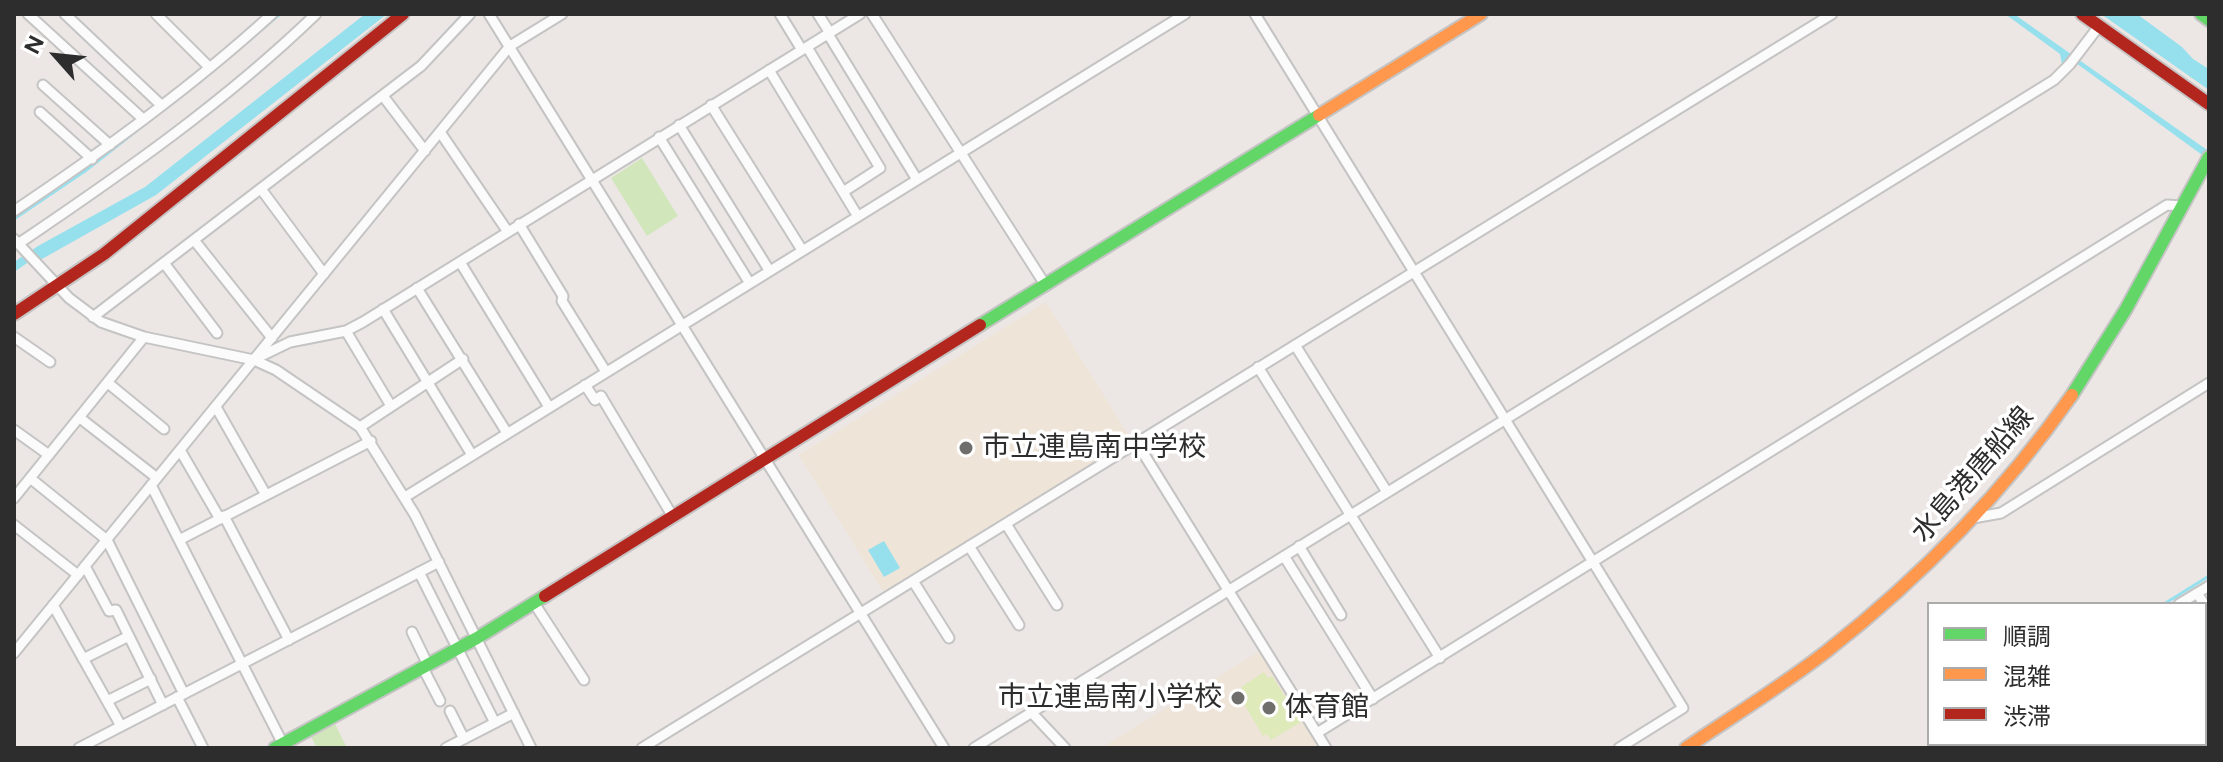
<!DOCTYPE html>
<meta charset="utf-8">
<style>
body{margin:0}
#map{position:relative;width:2223px;height:762px;overflow:hidden;background:#ece7e4;font-family:Figtree,"Noto Sans JP",sans-serif}
canvas{display:block}
.frame{position:absolute;inset:0;border:16px solid #2d2d2d;pointer-events:none}
.legend{position:absolute;left:1927px;top:602px;width:280px;height:144px;box-sizing:border-box;background:#fff;border:2px solid #ababab;margin:0;padding:10px 14px;list-style:none;font-size:24px;color:#2d2d2d}
.legend li{display:flex;align-items:center;gap:16px;height:40px}
.legend b{width:40px;border:2px solid #ababab}
.north{position:absolute;left:16px;top:16px;width:80px;height:80px;-webkit-text-stroke:6px #fff;paint-order:stroke;rotate:297deg;font-size:22px;font-weight:700;line-height:32px;text-align:center;color:#2d2d2d}
.north::after{content:'';display:block;margin:auto;width:28px;height:36px;background:#2d2d2d;clip-path:polygon(50% 0,100% 100%,50% 72%,0 100%)}
</style>
<div id="map">
<canvas width="2223" height="762"></canvas>
<div class="frame"></div>
<ul class="legend">
<li><b style="height:10px;background:#63d668"></b>順調</li>
<li><b style="height:10px;background:#ff974d"></b>混雑</li>
<li><b style="height:10px;background:#b3261e"></b>渋滞</li>
</ul>
<div class="north">N</div>
</div>
<script>
const ctx = document.querySelector('canvas').getContext('2d');
ctx.lineJoin = 'round';
function paint(path, color) { ctx.fillStyle = color; ctx.fill(path, 'evenodd'); }
function stroke(path, color, width, dash) { ctx.strokeStyle = color; ctx.lineWidth = width; ctx.lineCap = dash ? 'butt' : 'round'; ctx.setLineDash(dash || []); ctx.stroke(path); }
function drawText(font, color, halo, rows, align = 'center') {
  ctx.font = font + ' Figtree,"Noto Sans JP",sans-serif'; ctx.lineWidth = 7; ctx.setLineDash([]); ctx.textBaseline = 'middle'; ctx.strokeStyle = halo; ctx.fillStyle = color; for (const [text, x, y, turn = 0] of rows) {
    ctx.save(); ctx.translate(x, y); ctx.rotate((+turn || 0) * Math.PI / 180); ctx.textAlign = isNaN(turn) ? turn : align; if (halo) ctx.strokeText(text, 0, 0); ctx.fillText(text, 0, 0); ctx.restore();
  }
}
paint(new Path2D(`
 M1046 302 1132 441 887 593 882 590 799 455Z
 M1263 649 1324 748H1101Z`), '#eee4d8');
paint(new Path2D(`
 M642 158 678 216 647 236 611 178Z
 M335 724 347 748H317L311 737Z`), '#d2e6bc');
paint(new Path2D(`
 M1264 672 1268 678 1272 676 1301 722 1271 740 1267 734 1263 736 1238 694 1243 691 1241 687Z`), '#deeaba');
paint(new Path2D(`
 M365 14H387L156 195 42 259 30 261 14 272V262L38 246 145 187Z
 M461 14H468L436 49 96 312 94 309 415 64Z
 M2005 14H2014L2200 145 2209 151V160L2076 63 2062 64 2060 54Z
 M2101 14H2137L2182 47 2193 59 2209 69V90Z
 M884 541 900 568 884 577 868 550Z`), '#96e0ee');
stroke(new Path2D(`
 M243 45 280 14
 M14 219 85 171 163 110
 M2164 604 2209 576
 M1932 748 1938 744`), '#96e0ee', 3);
const street = new Path2D(`
 M28 14 143 119
 M65 14 161 105
 M156 14 209 67
 M489 14 944 748
 M780 14 802 50
 M818 14 830 33
 M872 14 1046 286
 M1255 14 1683 708 1619 748
 M828 34 916 178
 M807 47 880 168 843 192
 M769 70 857 215
 M43 85 110 145
 M383 96 425 151
 M711 105 802 250
 M40 112 92 159
 M679 125 769 270
 M440 132 508 232
 M659 137 749 282
 M261 189 324 274
 M14 211C103 151 192 87 272 14
 M519 224 563 296 562 301 606 372
 M14 239 69 298 101 322 144 337 254 360 276 370 360 427 415 515 531 748
 M194 240 272 338
 M18 244C123 173 225 102 316 14
 M460 262 549 407
 M164 263 217 333
 M417 288 507 433
 M383 309 472 455
 M93 317 421 66 470 14
 M346 331 391 406
 M14 337 50 362
 M1295 345 1387 492
 M257 358 290 342 346 331 363 322 860 14
 M1258 367 1440 658
 M108 383 164 429
 M585 385 595 400 601 396 673 517
 M216 407 266 495
 M80 418 157 478
 M360 427 463 359
 M14 430 49 455
 M1137 443 1326 748
 M180 450 220 519
 M30 478 107 540 184 694
 M151 485 284 746
 M405 497 1185 14
 M14 498 144 337
 M224 516 289 640
 M1973 518 2001 513 2209 383
 M1006 524 1057 605
 M14 525 78 575
 M179 540 371 441
 M969 546 1019 625
 M1299 546 1341 615
 M1284 556 1373 699
 M85 566 109 611 116 610 163 705
 M419 572 495 723
 M913 581 949 638
 M2197 593 2204 604
 M534 603 584 680
 M2179 604 2209 586
 M53 605 121 726
 M412 632 428 665
 M14 653 510 46 562 14
 M83 659 129 636
 M423 668 440 701
 M177 697 203 748
 M107 701 151 679
 M450 711 464 739
 M1032 713 1065 748
 M1317 733 2167 205 2182 206
 M2205 742 2209 748
 M1983 744 1985 748
 M2031 744 2034 748
 M2149 744 2152 748
 M79 748 439 562
 M446 748 514 713
 M642 748 1832 14
 M974 748 2054 80 2070 64 2099 26
 M1946 748 1953 744`);
const fast = new Path2D(`
 M2201 14 2209 20
 M980 325 1319 115
 M2072 395 2126 309 2209 157
 M275 748 477 638 545 596`);
const slow = new Path2D(`
 M1319 115 1481 14
 M1686 748C1733 716 1782 686 1827 651 1920 578 2004 492 2072 395`);
const jam = new Path2D(`
 M2082 14 2209 104
 M14 314 104 254 403 14
 M545 596 980 325`);
stroke(street, '#c5c4c4', 13);
stroke(fast, '#c5c4c4', 16);
stroke(slow, '#c5c4c4', 16);
stroke(jam, '#c5c4c4', 16);
stroke(street, '#fcfbfb', 9);
stroke(fast, '#63d668', 12);
stroke(slow, '#ff974d', 12);
stroke(jam, '#b3261e', 12);
for (const [x, y, r, color] of [
 [966,448,8,"#706e6d"],
 [1238,698,8,"#706e6d"],
 [1269,708,8,"#706e6d"]
]) { const dot = new Path2D(); dot.arc(x, y, r, 0, 2 * Math.PI); ctx.fillStyle = color; ctx.fill(dot); stroke(dot, '#fff', 3); }
drawText('28px', '#2d2d2d', '#fff', [
 ["市立連島南中学校",982,448],
 ["市立連島南小学校",1222,698,"right"],
 ["体育館",1285,708]
], 'left');
drawText('28px', '#2d2d2d', '#fff', [
 ["水島港唐船線",1973,475,-49]
]);
</script>
